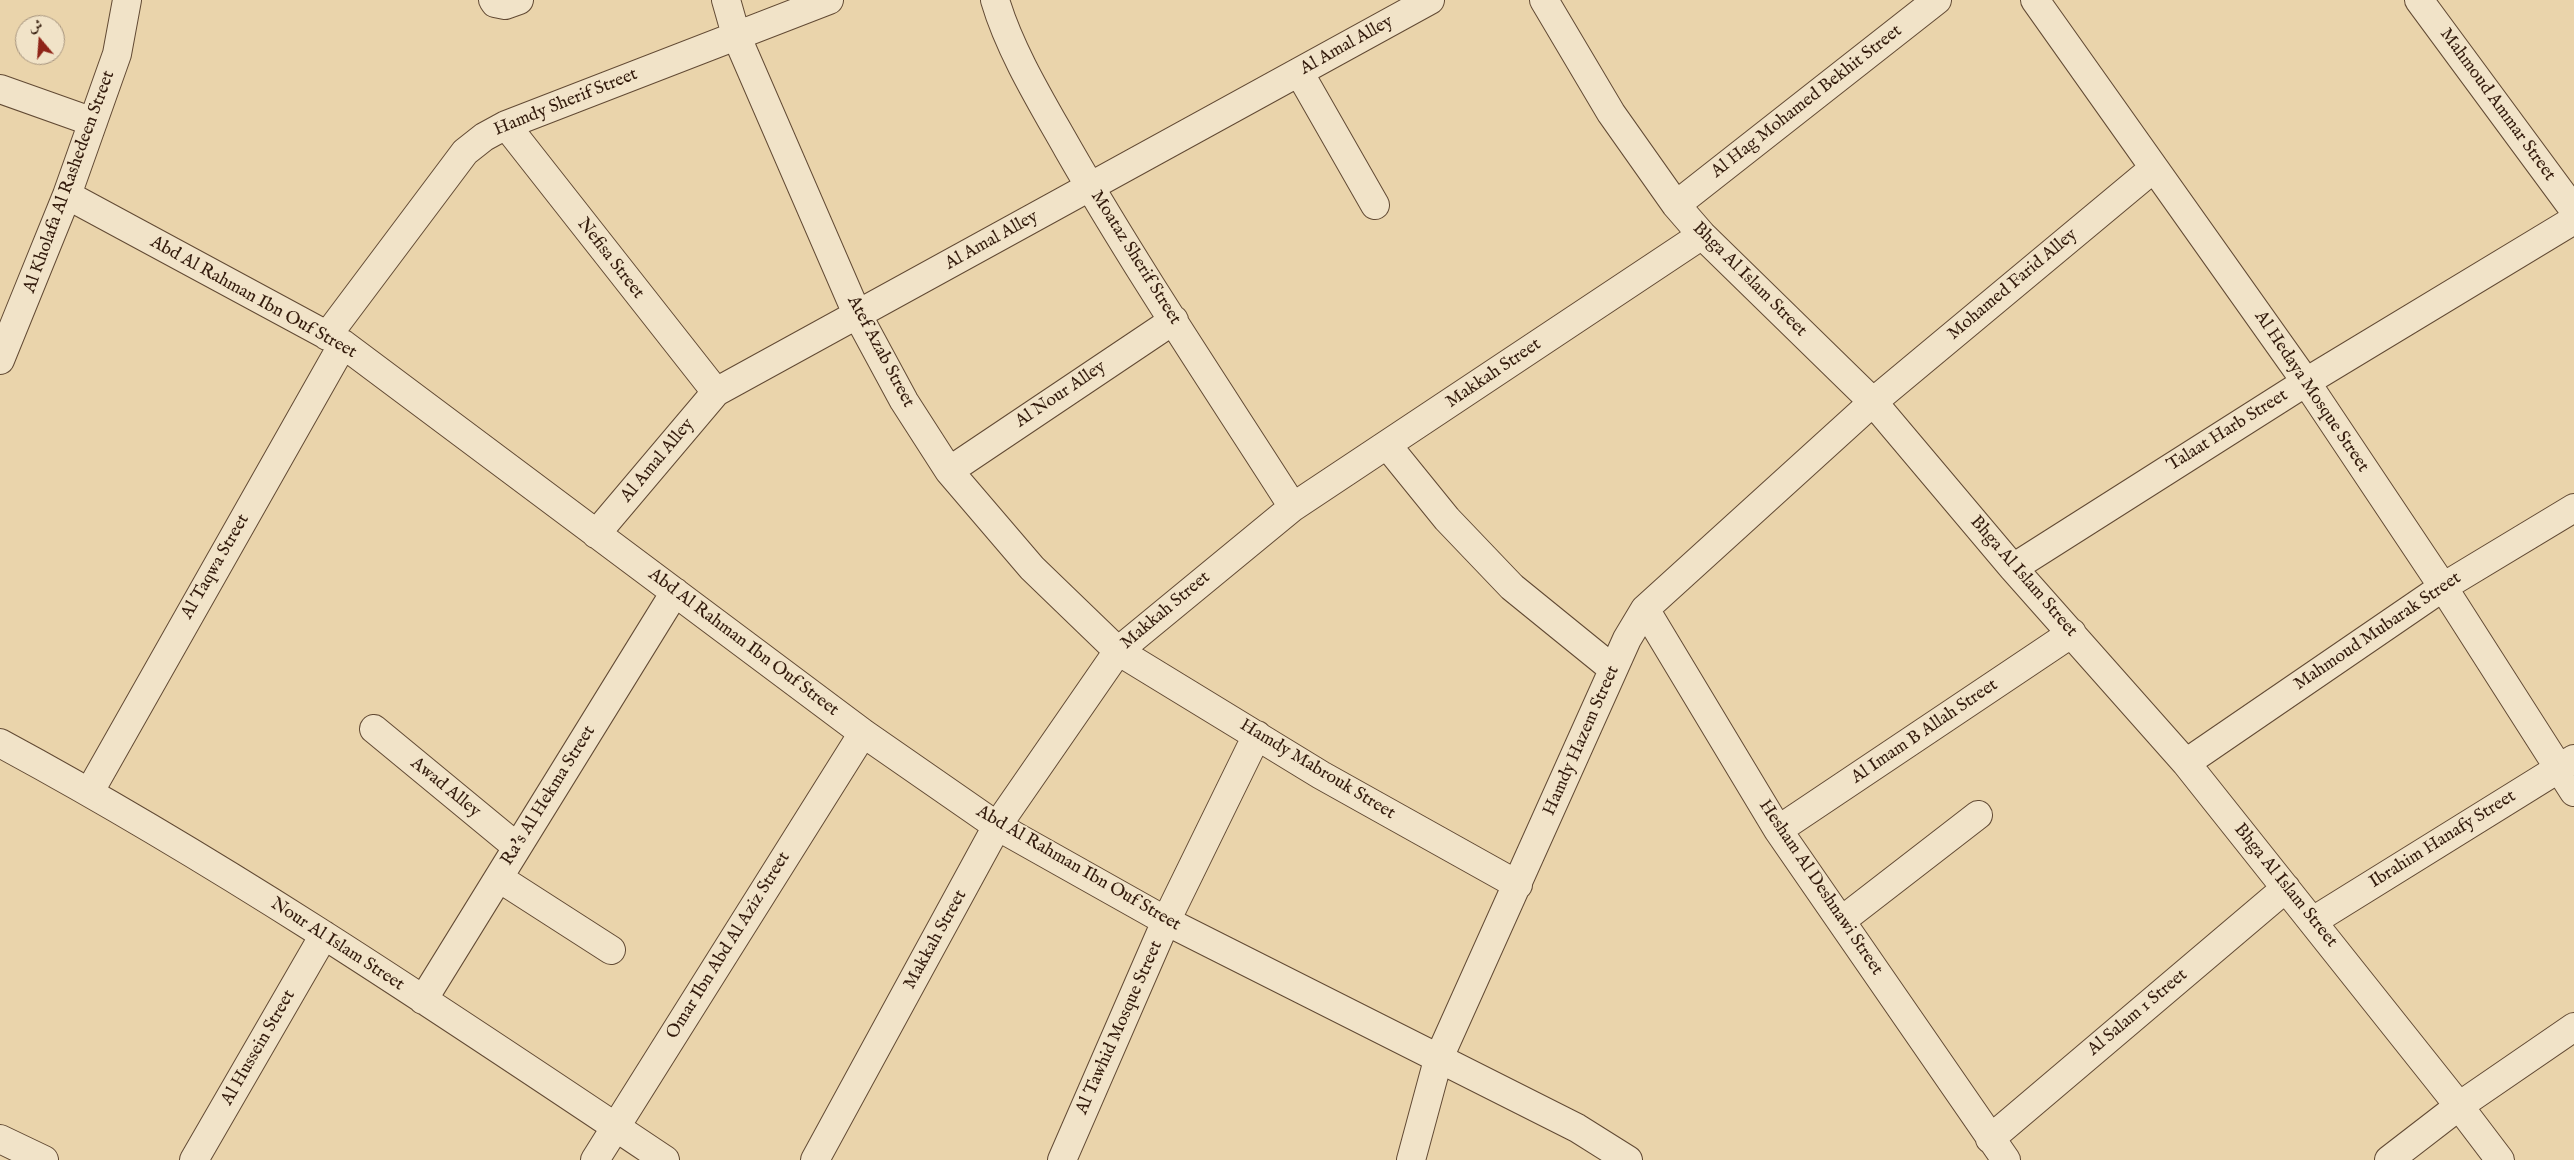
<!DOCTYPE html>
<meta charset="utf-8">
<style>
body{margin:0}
#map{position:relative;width:2574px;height:1160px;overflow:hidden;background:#ead4ab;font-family:"IM FELL English",Amiri,serif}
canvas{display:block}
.north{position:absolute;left:15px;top:15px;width:50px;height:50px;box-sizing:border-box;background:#f1e3c8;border:1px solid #a5937d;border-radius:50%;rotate:342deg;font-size:14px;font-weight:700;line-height:20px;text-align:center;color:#341c0d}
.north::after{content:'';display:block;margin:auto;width:18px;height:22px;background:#8f2418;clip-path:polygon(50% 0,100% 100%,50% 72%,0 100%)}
</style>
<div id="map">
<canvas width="2574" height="1160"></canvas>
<div class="north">ش</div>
</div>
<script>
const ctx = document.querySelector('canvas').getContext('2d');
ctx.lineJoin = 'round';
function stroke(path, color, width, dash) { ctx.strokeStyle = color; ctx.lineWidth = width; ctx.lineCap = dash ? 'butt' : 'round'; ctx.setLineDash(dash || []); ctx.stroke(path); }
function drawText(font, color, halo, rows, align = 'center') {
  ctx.font = font + ' "IM FELL English",serif'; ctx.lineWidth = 4; ctx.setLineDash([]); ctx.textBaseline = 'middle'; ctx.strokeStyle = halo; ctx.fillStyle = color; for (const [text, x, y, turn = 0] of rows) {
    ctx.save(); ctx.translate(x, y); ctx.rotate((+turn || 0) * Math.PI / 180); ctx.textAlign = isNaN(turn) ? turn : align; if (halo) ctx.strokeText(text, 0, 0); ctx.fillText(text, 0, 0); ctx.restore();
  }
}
const minor = new Path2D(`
 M493 0 495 3 505 5 519 0
 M726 0 736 35 857 314 904 401 949 471 1032 568 1118 651 1321 775 1518 885
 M995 0C1010 51 1042 103 1068 149 1138 271 1217 388 1293 507
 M1544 0 1611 113 1676 205 1702 235 1873 402 2013 568 2186 763 2459 1106 2500 1160
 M2035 0 2306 382 2443 587 2574 792
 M1299 72 1375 205
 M0 89 93 122
 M506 125 716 392
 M67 195 343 344 863 733 997 826 1166 921 1577 1128 1628 1160
 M1676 205 1937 0
 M327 336 465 152 484 137 506 125 829 0
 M0 360 67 195 117 54 127 0
 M1387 445 1447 519 1512 587 1613 669
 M949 471 1174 320
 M596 534 716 392 1430 0
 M2013 568 2306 382 2574 220
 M1645 609 1778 830 2006 1160
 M374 729 517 847
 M0 743C230 867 448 1015 665 1160
 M2186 763 2443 587 2574 508
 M90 791 343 344
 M1778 830 2072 633
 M499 878 611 950
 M1841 921 1978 815
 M2313 921 2574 759
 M423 1000 675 592
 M0 1139 44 1160
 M1990 1139 2286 888
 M194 1160 324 935
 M595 1160 863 733
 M815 1160 997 826 1118 651 1293 507 1702 235
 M1062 1160 1166 921 1257 735
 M1411 1160 1438 1060 1627 639 1645 609 1873 402 2154 168
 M2389 1160 2459 1106 2574 1027`);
const tertiary = new Path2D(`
 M2419 0 2574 210`);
stroke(minor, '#624a34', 30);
stroke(tertiary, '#624a34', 30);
stroke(minor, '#f1e3c8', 28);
stroke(tertiary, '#f1e3c8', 28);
drawText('18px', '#341c0d', '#f1e3c8', [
 ["Al Amal Alley",1347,46,-29],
 ["Al Hag Mohamed Bekhit Street",1807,102,-38],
 ["Hamdy Sherif Street",566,103,-22],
 ["Mahmoud Ammar Street",2497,105,54],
 ["Al Kholafa Al Rashedeen Street",70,182,-70],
 ["Al Amal Alley",992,241,-29],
 ["Moataz Sherif Street",1135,258,58],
 ["Nefisa Street",610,259,52],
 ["Bhga Al Islam Street",1749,280,45],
 ["Mohamed Farid Alley",2013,285,-40],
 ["Abd Al Rahman Ibn Ouf Street",253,298,29],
 ["Atef Azab Street",880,352,62],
 ["Makkah Street",1494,374,-34],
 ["Al Hedaya Mosque Street",2311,392,56],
 ["Al Nour Alley",1061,395,-34],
 ["Talaat Harb Street",2228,431,-32],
 ["Al Amal Alley",658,461,-50],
 ["Al Taqwa Street",216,567,-60],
 ["Bhga Al Islam Street",2023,577,49],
 ["Makkah Street",1166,611,-40],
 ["Mahmoud Mubarak Street",2378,632,-34],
 ["Abd Al Rahman Ibn Ouf Street",743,643,37],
 ["Al Imam B Allah Street",1925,732,-34],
 ["Hamdy Hazem Street",1582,741,-66],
 ["Hamdy Mabrouk Street",1317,770,31],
 ["Awad Alley",445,788,39],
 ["Ra's Al Hekma Street",549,796,-58],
 ["Ibrahim Hanafy Street",2443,840,-32],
 ["Abd Al Rahman Ibn Ouf Street",1078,869,30],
 ["Bhga Al Islam Street",2285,886,51],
 ["Hesham Al Deshnawi Street",1820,888,56],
 ["Makkah Street",936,940,-61],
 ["Nour Al Islam Street",337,945,33],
 ["Omar Ibn Abd Al Aziz Street",729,946,-58],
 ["Al Salam 1 Street",2138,1013,-40],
 ["Al Tawhid Mosque Street",1120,1028,-66],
 ["Al Hussein Street",259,1048,-60]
]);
</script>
